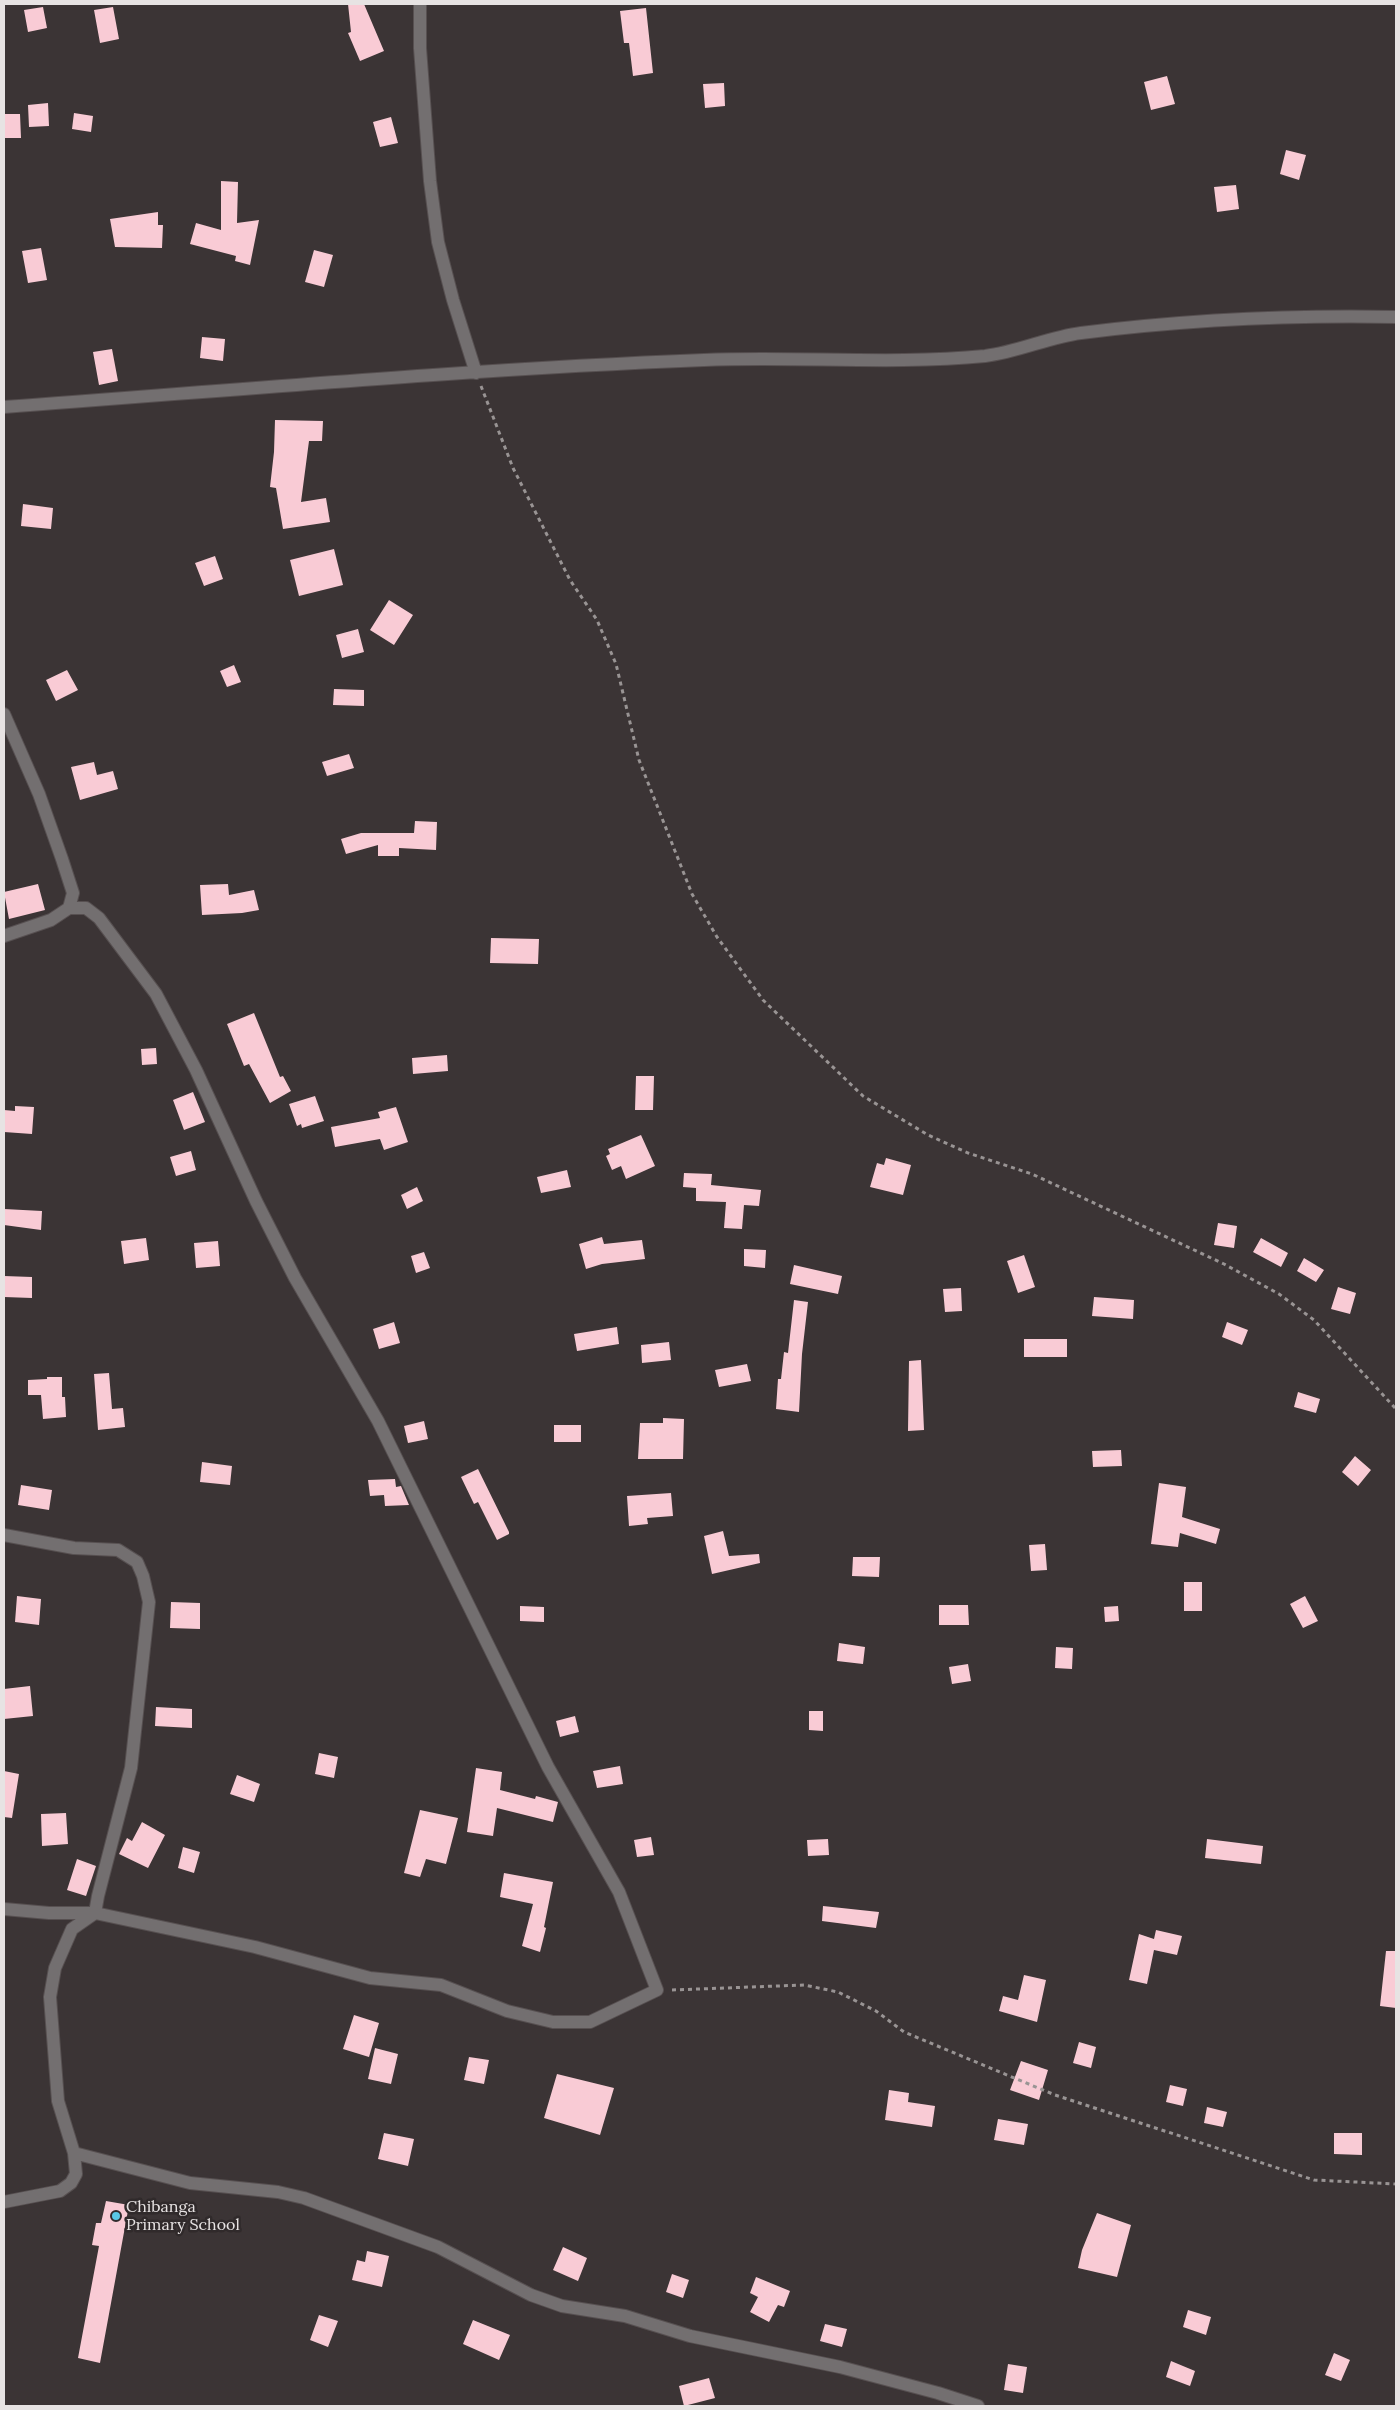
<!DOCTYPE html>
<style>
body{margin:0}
#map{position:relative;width:1400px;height:2410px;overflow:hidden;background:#3b3435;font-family:Lora,serif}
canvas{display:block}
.frame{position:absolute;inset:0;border:5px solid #e7e3e3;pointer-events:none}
</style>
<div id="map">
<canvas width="1400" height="2410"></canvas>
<div class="frame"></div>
</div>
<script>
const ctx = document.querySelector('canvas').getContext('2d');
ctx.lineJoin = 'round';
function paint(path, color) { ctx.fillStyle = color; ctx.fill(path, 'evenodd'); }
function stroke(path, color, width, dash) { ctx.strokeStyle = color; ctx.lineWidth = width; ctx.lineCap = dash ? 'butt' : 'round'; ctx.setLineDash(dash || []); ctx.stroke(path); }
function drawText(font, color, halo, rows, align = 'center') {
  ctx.font = font + ' Lora,serif'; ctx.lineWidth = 5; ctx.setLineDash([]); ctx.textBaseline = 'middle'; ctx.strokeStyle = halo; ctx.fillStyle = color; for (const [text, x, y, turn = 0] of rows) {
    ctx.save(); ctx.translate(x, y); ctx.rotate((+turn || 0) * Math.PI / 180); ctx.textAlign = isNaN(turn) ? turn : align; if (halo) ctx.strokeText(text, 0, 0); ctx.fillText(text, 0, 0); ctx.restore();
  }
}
paint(new Path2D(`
 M348 4H364L384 51 360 61 348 33 351 32Z
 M43 7 47 28 28 32 24 10Z
 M113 7 119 39 100 43 94 10Z
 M646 8 653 73 633 76 629 43H624L620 11Z
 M1167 76 1175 104 1151 110 1144 82Z
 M724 83 725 106 705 108 703 84Z
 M48 103 49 126 29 127 28 105Z
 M74 113 93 116 91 132 72 129Z
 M4 114H20L21 138H4Z
 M391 117 398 143 380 147 373 122Z
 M1286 150 1306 155 1299 180 1280 174Z
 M221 181 238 182 237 223 259 220 250 265 235 261 236 256 190 244 196 223 221 230Z
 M1236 185 1239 209 1217 212 1214 187Z
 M158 212V225H163L162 248 115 247 110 219Z
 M41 248 47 280 28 283 22 251Z
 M314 250 333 255 324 287 305 282Z
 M202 337 225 339 223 361 200 358Z
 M112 349 118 381 99 385 93 352Z
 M275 420 323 421 322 441H309L301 502 326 498 330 522 283 529 276 488 270 487 274 452Z
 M23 504 53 508 51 529 21 526Z
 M334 549 343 585 299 596 290 560Z
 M215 556 223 579 204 586 195 563Z
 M389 600 413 615 394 645 370 630Z
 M358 629 364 652 342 658 336 635Z
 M234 665 241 682 227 687 220 671Z
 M67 670 78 690 56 701 46 680Z
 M334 689 364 690V706L333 705Z
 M349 754 354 768 327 776 322 762Z
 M94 762 97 775 113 771 118 789 80 800 71 767Z
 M415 821 437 822 436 850 399 848V856H378V845L346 854 341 839 361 833H414Z
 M38 884 45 910 9 919 4 892Z
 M228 884 229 895 254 890 259 910 242 913 202 915 200 885Z
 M491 938 539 939 538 964 490 963Z
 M254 1013 280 1077 283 1076 291 1091 270 1103 249 1064 244 1066 227 1024Z
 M156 1048 157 1064 142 1065 141 1049Z
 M447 1055 448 1071 413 1074 412 1058Z
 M636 1076H654L653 1110H635Z
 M193 1092 205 1122 184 1130 173 1100Z
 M315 1096 324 1121 302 1128 301 1124 297 1126 289 1104Z
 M15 1106 34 1107 32 1134 4 1132V1110L15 1111Z
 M396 1107 408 1142 384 1150 380 1139 335 1147 331 1127 380 1118 378 1112Z
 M641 1135 655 1166 626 1179 621 1166 612 1170 606 1156 610 1154 608 1149Z
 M191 1151 196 1170 176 1176 170 1157Z
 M886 1158 911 1165 903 1195 870 1187 877 1163 884 1165Z
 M567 1170 571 1187 541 1193 537 1177Z
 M684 1173 712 1174 711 1185 761 1190 759 1206 744 1205 742 1229 724 1228 726 1202 696 1201V1188L683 1187Z
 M417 1187 423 1201 407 1209 401 1195Z
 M4 1209 42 1211 41 1230 4 1225Z
 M1218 1223 1237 1226 1234 1248 1214 1245Z
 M602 1237 604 1244 642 1240 645 1259 602 1264 586 1269 579 1244Z
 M146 1238 149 1260 124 1264 121 1241Z
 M1261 1238 1288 1253 1281 1267 1253 1252Z
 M218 1241 220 1266 196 1268 194 1243Z
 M744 1249 766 1250 765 1268 744 1266Z
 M424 1252 430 1268 416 1273 411 1256Z
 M1024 1255 1035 1287 1018 1293 1007 1261Z
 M1304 1258 1324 1270 1316 1282 1297 1271Z
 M794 1265 842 1276 838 1294 790 1284Z
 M4 1276 32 1277V1298L4 1297Z
 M1338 1287 1356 1293 1350 1314 1331 1309Z
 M961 1288 962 1311 945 1312 943 1289Z
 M1094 1297 1134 1300 1133 1319 1092 1316Z
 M794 1300 808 1302 802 1354 799 1412 776 1409 778 1379H781L784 1352 788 1353Z
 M394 1322 400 1343 379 1349 373 1329Z
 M1227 1322 1248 1330 1242 1345 1222 1337Z
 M617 1327 619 1344 577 1351 574 1334Z
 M1024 1339H1067V1357H1024Z
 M669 1342 671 1360 642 1363 641 1345Z
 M921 1360 924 1430 908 1431 909 1361Z
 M747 1364 751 1381 719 1387 715 1370Z
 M109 1373 112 1409 123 1408 125 1427 98 1430 94 1374Z
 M47 1377H62V1397H65L66 1417 43 1419 41 1395H28V1380L47 1379Z
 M1298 1392 1320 1399 1316 1413 1294 1407Z
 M663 1418 684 1419 683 1459H638L640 1423H663Z
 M424 1421 428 1439 408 1443 404 1426Z
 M554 1425H581V1442H554Z
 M1121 1450 1122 1466 1093 1467 1092 1451Z
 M1355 1456 1371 1470 1358 1486 1342 1472Z
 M202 1462 232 1466 230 1485 200 1482Z
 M478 1469 509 1532V1534L497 1540 478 1502 474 1504 461 1477Z
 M395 1479 396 1487 401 1486 409 1505 385 1506 384 1495 370 1496 368 1480Z
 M1159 1483 1186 1487 1182 1517 1220 1529 1216 1544 1180 1533 1178 1547 1151 1544Z
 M21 1485 52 1490 49 1510 18 1505Z
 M671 1493 673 1516 647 1518 648 1524 629 1526 627 1496Z
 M723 1531 729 1556 759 1554 760 1563 712 1574 704 1536Z
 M1045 1544 1047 1570 1031 1571 1029 1545Z
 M853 1557H880L879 1577 852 1576Z
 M1184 1582H1202V1611H1184Z
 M17 1596 41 1599 39 1625 15 1622Z
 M1305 1596 1318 1621 1303 1628 1290 1604Z
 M171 1602 200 1603V1629L170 1628Z
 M939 1605H968L969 1625H939Z
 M520 1606 544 1607V1622L520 1621Z
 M1118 1606 1119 1621 1105 1622 1104 1607Z
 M839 1643 865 1647 863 1664 837 1661Z
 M1056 1647 1073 1648 1072 1669 1055 1668Z
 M968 1664 971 1681 952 1684 949 1667Z
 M30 1686 33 1716 4 1719V1689Z
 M156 1707 192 1709V1728L155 1726Z
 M809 1711H823V1731L809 1730Z
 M575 1716 579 1732 560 1737 556 1721Z
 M319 1753 338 1757 334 1778 315 1774Z
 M620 1766 623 1784 597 1788 593 1771Z
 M476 1768 502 1772 500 1790 535 1799 536 1796 558 1802 553 1822 497 1808 493 1836 467 1832Z
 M4 1771 19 1774 12 1818 4 1817Z
 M237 1775 260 1784 254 1802 230 1794Z
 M420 1810 458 1818 446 1864 426 1859 420 1877 404 1873Z
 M66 1813 68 1844 42 1846 41 1814Z
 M142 1822 165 1835 148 1868 119 1854 127 1838 132 1841Z
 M651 1837 654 1855 637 1857 634 1840Z
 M828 1839 829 1855 808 1856 807 1840Z
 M1207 1839 1263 1846 1261 1864 1205 1858Z
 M183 1847 200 1852 194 1873 178 1868Z
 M77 1859 96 1866 86 1896 67 1890Z
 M504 1873 553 1882 544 1927 546 1928 540 1952 522 1946 533 1904 500 1897Z
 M823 1906 879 1912 876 1928 822 1921Z
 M1156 1930 1182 1936 1177 1955 1154 1950 1147 1984 1129 1980 1139 1934 1154 1939Z
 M1386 1951H1396V2008L1380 2006Z
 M1024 1975 1046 1980 1037 2022 999 2011 1003 1996 1018 2000Z
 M354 2015 379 2023 369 2057 343 2049Z
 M1079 2042 1096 2047 1091 2068 1073 2063Z
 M375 2048 398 2054 391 2084 368 2079Z
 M469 2057 489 2060 484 2084 464 2080Z
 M1021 2061 1048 2070 1039 2100 1010 2090Z
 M557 2074 614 2088 600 2135 544 2118Z
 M1170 2085 1187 2089 1183 2106 1166 2102Z
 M889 2090 909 2093 908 2102 935 2106 932 2127 885 2120Z
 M1207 2107 1227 2112 1223 2127 1204 2123Z
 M998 2119 1028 2124 1024 2145 994 2140Z
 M384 2133 414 2139 408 2166 378 2159Z
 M1334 2133H1362V2155L1334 2154Z
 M106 2201 129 2205 100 2363 78 2358 99 2246 92 2245 96 2223H101Z
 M1097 2213 1131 2225 1117 2277 1078 2268 1082 2250Z
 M563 2247 587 2258 578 2281 553 2270Z
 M367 2251 389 2256 382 2287 352 2280 357 2260 365 2262Z
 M672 2274 689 2280 683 2298 666 2292Z
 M756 2277 790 2291 784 2307 778 2305 769 2322 750 2312 758 2297 750 2293Z
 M1188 2310 1211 2317 1206 2335 1183 2327Z
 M319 2315 338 2321 328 2347 310 2340Z
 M473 2320 510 2335 499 2360 463 2344Z
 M825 2324 847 2329 842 2347 820 2341Z
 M1334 2353 1350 2360 1341 2381 1325 2375Z
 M1171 2361 1195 2371 1190 2386 1166 2377Z
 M1008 2364 1027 2367 1023 2393 1004 2390Z
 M709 2378 715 2398 684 2406 679 2386Z`), '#f9cbd5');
const minor = new Path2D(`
 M420 4V48L430 181 438 242 453 300 476 373
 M4 407C237 390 471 369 704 360 798 356 892 365 985 356 1018 352 1049 337 1081 333 1185 320 1291 315 1396 317
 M4 714 39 794 62 859 73 893 69 908
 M4 936 51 920 69 908H86L99 918 156 994 196 1070 256 1201 295 1278 378 1421 548 1767 619 1892 657 1990 590 2022H553L507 2011 441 1985 370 1978 255 1947 95 1913H49L4 1909
 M4 1535 74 1548 118 1550 137 1562 143 1576 149 1602 131 1768 98 1896 95 1913 72 1929 55 1968 50 1997 58 2101 74 2153 76 2174 71 2183 60 2191 4 2202
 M74 2153 190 2183 278 2192 304 2198 438 2247 531 2295 562 2306 625 2316 690 2336 840 2367 938 2393 978 2406`);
stroke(minor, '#575051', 14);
stroke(new Path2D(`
 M481 386 513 468 570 580 597 620 616 664 639 760 692 894 717 937 763 1000 863 1096 928 1135 968 1153 1032 1174 1224 1264 1279 1294 1314 1320 1396 1409
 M672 1990 804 1985 838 1992 876 2011 904 2032 1055 2095 1314 2180 1396 2184`), '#999494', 3, [4, 4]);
stroke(minor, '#736f70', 12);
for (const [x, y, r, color] of [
 [116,2216,5,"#5ac8e6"]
]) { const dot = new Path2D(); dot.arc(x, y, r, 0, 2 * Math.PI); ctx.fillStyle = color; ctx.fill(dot); stroke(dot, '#302a2b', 2); }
drawText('16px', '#e7e3e3', '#302a2b', [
 ["Chibanga",126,2207],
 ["Primary School",126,2225]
], 'left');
</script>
